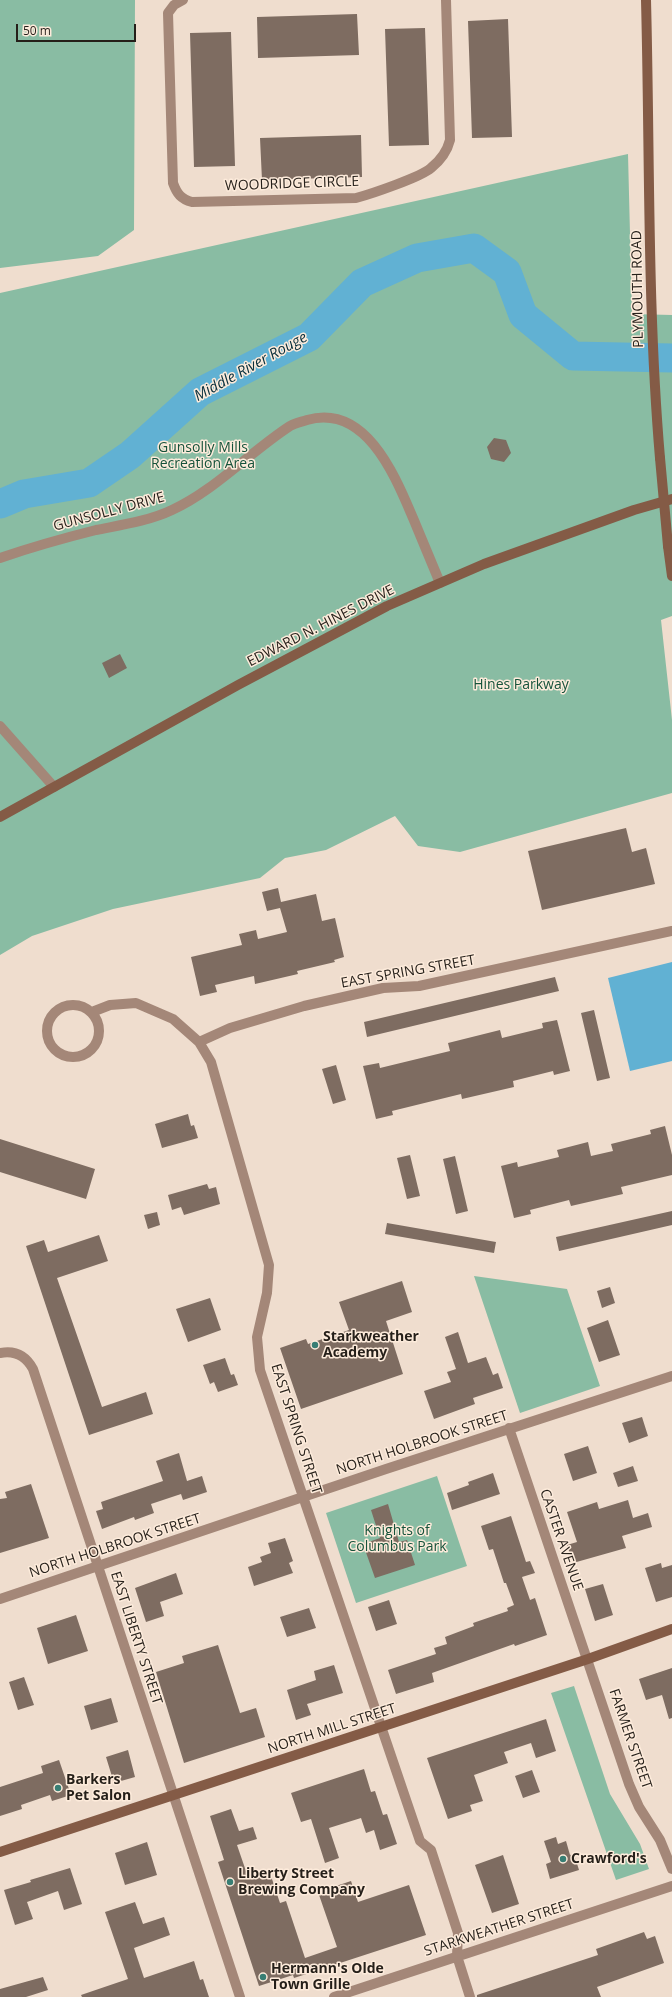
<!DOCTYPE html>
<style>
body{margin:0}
#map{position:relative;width:672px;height:1997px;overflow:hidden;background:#efddce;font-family:"Open Sans",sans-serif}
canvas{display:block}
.scale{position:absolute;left:16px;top:24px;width:120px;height:18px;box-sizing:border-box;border:2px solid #251f19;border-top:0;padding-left:5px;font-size:12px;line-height:14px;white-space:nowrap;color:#251f19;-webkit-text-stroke:3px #fdebdb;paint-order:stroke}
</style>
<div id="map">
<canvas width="672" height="1997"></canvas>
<div class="scale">50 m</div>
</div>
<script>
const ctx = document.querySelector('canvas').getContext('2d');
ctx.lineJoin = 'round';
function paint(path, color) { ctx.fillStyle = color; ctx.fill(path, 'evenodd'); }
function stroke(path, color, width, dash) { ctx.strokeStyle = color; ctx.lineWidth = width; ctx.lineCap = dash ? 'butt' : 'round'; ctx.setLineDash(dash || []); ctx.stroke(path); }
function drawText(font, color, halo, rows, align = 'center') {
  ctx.font = font + ' "Open Sans",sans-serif'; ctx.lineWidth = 3; ctx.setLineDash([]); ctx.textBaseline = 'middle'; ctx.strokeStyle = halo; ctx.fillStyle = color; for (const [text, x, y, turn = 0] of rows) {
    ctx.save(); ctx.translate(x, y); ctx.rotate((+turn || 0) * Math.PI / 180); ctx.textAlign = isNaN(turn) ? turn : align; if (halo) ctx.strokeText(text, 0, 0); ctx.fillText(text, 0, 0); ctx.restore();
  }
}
paint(new Path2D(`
 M0 0H135L134 230 98 256 0 268Z
 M628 154 632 314 672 315V616L661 620 672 720V793L460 852 418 846 395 816 326 850 285 858 260 878 113 909 32 936 0 955V293Z
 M474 1276 567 1289 600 1386 520 1413Z
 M437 1476 467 1566 356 1603 326 1513Z
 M574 1686 610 1794 640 1844 649 1869 616 1880 551 1693Z`), '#89bca3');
paint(new Path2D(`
 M672 962V1061L630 1071 608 978Z`), '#61b1d3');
stroke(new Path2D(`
 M0 504 24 494 89 483 130 455 200 392 309 337 362 283 417 258 474 248 507 272 523 315 573 356 672 358`), '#61b1d3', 29);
paint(new Path2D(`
 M357 14 359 55 258 58 257 17Z
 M508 19 512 137 472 138 468 21Z
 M425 28 429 145 389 146 385 29Z
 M231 32 235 166 194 167 190 33Z
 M361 135 362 177 262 180 260 138Z
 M494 438 506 440 511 453 504 462 491 459 487 447Z
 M120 654 127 668 109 678 102 663Z
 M626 828 632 852 646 848 655 884 542 910 528 851Z
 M278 888 281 902 316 894 322 921 335 918 344 957 334 960 335 962 297 971 298 974 255 984 254 976 215 985 217 992 200 996 191 957 242 945 239 934 256 930 258 939 287 932 280 908 267 911 262 892Z
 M555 977 559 991 367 1037 364 1022Z
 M594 1010 610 1078 597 1081 581 1013Z
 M557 1020 570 1071 554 1075 553 1071 513 1081 514 1087 462 1099 461 1094 392 1111 393 1115 376 1119 363 1066 379 1063 380 1068 450 1051 448 1043 500 1030 502 1038 543 1028 542 1023Z
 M336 1065 346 1100 333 1104 322 1069Z
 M188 1114 191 1126 194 1125 198 1138 162 1148 155 1124Z
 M665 1126 672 1155V1175L621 1187 623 1194 571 1206 569 1200 530 1210 531 1214 514 1218 501 1166 517 1162 518 1167 559 1157 557 1150 588 1142 591 1156 613 1151 611 1144 651 1134 650 1130Z
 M0 1139 95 1169 86 1199 0 1172Z
 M410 1155 420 1196 407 1199 397 1158Z
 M455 1156 468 1211 456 1214 443 1159Z
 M207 1184 209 1189 216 1187 220 1204 184 1215 181 1207 172 1210 168 1195Z
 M672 1211V1225L559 1251 556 1237Z
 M157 1212 160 1225 148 1229 144 1215Z
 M387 1223 496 1242 494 1253 385 1234Z
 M99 1235 108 1261 57 1278 102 1407 146 1392 153 1414 89 1435 26 1246 44 1240 48 1252Z
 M402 1281 412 1312 386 1321 403 1374 301 1409 280 1348 306 1339 308 1344 349 1330 339 1302Z
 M610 1287 615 1303 602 1308 597 1291Z
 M210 1298 221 1330 188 1342 176 1309Z
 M608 1320 620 1355 599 1362 587 1328Z
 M458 1332 468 1363 486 1357 493 1375 498 1373 503 1388 473 1398 475 1404 434 1419 424 1391 451 1382 447 1372 456 1369 445 1337Z
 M225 1358 231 1375 234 1374 238 1385 218 1392 214 1382 210 1384 203 1365Z
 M642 1417 648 1436 629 1443 622 1423Z
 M588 1446 597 1473 573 1481 564 1454Z
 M179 1453 187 1481 202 1476 207 1492 183 1500 181 1494 151 1504 154 1513 135 1520 134 1517 102 1529 96 1511 103 1509 101 1502 163 1481 156 1461Z
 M633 1466 638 1481 618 1487 613 1473Z
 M493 1473 500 1494 452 1510 447 1493 469 1485 468 1482Z
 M31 1484 49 1538 0 1553V1499L7 1498 5 1492Z
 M628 1500 633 1518 648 1513 652 1527 622 1536 626 1548 573 1563 567 1545 577 1542 567 1512 597 1502 599 1509Z
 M388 1504 399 1542 407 1540 415 1565 375 1578 363 1544 380 1538 371 1510Z
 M511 1516 526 1562 530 1561 535 1573 522 1577 530 1600 535 1598 547 1635 515 1646 514 1644 432 1673 434 1682 396 1694 388 1670 436 1654 434 1648 447 1644 445 1637 474 1626 473 1623 508 1611 507 1608 514 1605 506 1583H504L493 1549 489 1550 481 1526Z
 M285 1538 293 1561 289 1563 293 1573 254 1586 248 1567 262 1562 260 1557 271 1553 268 1543Z
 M661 1563 662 1568 672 1565V1597L656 1602 645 1568Z
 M176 1573 183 1594 160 1602 164 1616 146 1622 135 1588Z
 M603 1584 613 1615 595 1621 585 1589Z
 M389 1600 397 1624 376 1631 368 1607Z
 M309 1608 316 1628 287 1637 280 1617Z
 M76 1615 88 1651 48 1664 37 1628Z
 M218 1645 240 1713 256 1708 265 1737 184 1763 156 1672 184 1663 182 1656Z
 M334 1665 343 1693 307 1704 311 1715 296 1720 287 1690 316 1680 314 1671Z
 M672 1668V1718L669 1719 662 1695 646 1700 639 1679Z
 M24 1677 34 1705 18 1710 9 1682Z
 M111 1698 118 1722 91 1730 84 1706Z
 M546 1719 556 1751 536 1758 531 1743 504 1752 508 1763 474 1775 483 1801 470 1805 472 1811 448 1819 427 1758Z
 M128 1750 135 1777 114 1783 106 1757Z
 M59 1760 71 1795 52 1801 50 1795 21 1805 22 1809 0 1816V1787L43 1773 41 1766Z
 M364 1769 371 1792 375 1791 383 1815 387 1814 397 1844 380 1850 374 1830 366 1833 361 1818 329 1828 339 1858 325 1863 311 1819 301 1822 291 1793Z
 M532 1770 540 1792 523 1798 515 1776Z
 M231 1809 239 1831 253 1827 257 1839 237 1845 248 1877 269 1870 280 1903 286 1901 305 1958 337 1947 318 1892 351 1881 358 1902 409 1885 426 1935 294 1978 293 1975 259 1986 218 1862 224 1860 210 1816Z
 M556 1837 558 1844 566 1841 570 1855 574 1854 579 1870 550 1879 546 1864 551 1862 544 1841Z
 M147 1842 157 1875 125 1885 115 1853Z
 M503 1855 519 1904 492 1913 475 1865Z
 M70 1868 82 1904 64 1910 58 1891 27 1902 33 1919 15 1925 4 1890 31 1882 30 1880Z
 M135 1902 143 1924 164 1917 170 1935 134 1948 144 1978 194 1961 200 1980 203 1979 209 1997H82L81 1995 128 1979 105 1912Z
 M644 1932 647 1939 655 1936 664 1963 597 1987 601 1997H477V1995L598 1955 596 1949Z
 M43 1977 48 1990 26 1997H0V1989Z`), '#7e6c61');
stroke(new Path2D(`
 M183 0 174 5 168 13 173 183C177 194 181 199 192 202L356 198C371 194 421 177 431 168 441 160 447 152 450 140L446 0
 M0 558C32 547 64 538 96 530 121 525 149 521 172 510 214 491 250 452 290 426 295 423 301 422 307 420 366 403 395 476 413 518 422 540 431 561 440 583
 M0 726 54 787
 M47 1031a26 26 0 1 1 52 0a26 26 0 1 1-52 0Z
 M92 1012 110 1005 136 1003 173 1019 199 1042 211 1062 269 1265 267 1293 257 1337 260 1370 420 1841 431 1850 458 1933 457 1956 470 1997
 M199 1042 230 1028 304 1006 383 988 419 986 672 931
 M0 1353C15 1350 26 1356 33 1369L240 1997
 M509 1428 629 1784 639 1807 660 1840 672 1869
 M0 1599 386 1469 672 1376
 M334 1997 672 1886`), '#a48778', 10);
stroke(new Path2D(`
 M646 0C650 153 647 306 660 458
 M668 546 672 576
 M0 817 238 685 387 606 484 564 634 510 672 499
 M0 1852 588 1659 672 1629`), '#845b46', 10);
stroke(new Path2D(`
 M660 458 668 546`), '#845b46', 10);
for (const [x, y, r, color] of [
 [315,1345,4,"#387e74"],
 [58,1788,4,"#387e74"],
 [563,1859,4,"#387e74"],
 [230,1882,4,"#387e74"],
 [263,1977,4,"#387e74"]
]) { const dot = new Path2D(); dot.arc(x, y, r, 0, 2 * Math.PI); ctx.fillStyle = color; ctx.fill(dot); stroke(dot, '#fdebdb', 1.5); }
drawText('14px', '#251f19', '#fdebdb', [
 ["WOODRIDGE CIRCLE",292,184,-2],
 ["PLYMOUTH ROAD",638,289,-91],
 ["GUNSOLLY DRIVE",109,512,-15],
 ["EDWARD N. HINES DRIVE",321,626,-27],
 ["EAST SPRING STREET",408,972,-10],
 ["EAST SPRING STREET",296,1429,72],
 ["NORTH HOLBROOK STREET",422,1443,-18],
 ["CASTER AVENUE",561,1540,71],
 ["NORTH HOLBROOK STREET",115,1546,-18],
 ["EAST LIBERTY STREET",136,1638,72],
 ["NORTH MILL STREET",332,1729,-18],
 ["FARMER STREET",630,1739,71],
 ["STARKWEATHER STREET",499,1928,-18]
]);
drawText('14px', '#15523a', '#fdebdb', [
 ["Gunsolly Mills",203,448],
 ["Recreation Area",203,464],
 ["Hines Parkway",521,685],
 ["Knights of",397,1531],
 ["Columbus Park",397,1547]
]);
drawText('bold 14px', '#251f19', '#fdebdb', [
 ["Starkweather",323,1337],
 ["Academy",323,1353],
 ["Barkers",66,1780],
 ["Pet Salon",66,1796],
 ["Crawford's",571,1859],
 ["Liberty Street",238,1874],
 ["Brewing Company",238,1890],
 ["Hermann's Olde",271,1969],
 ["Town Grille",271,1985]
], 'left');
drawText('italic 15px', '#082f3d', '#fdebdb', [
 ["Middle River Rouge",251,367,-29]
]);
</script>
